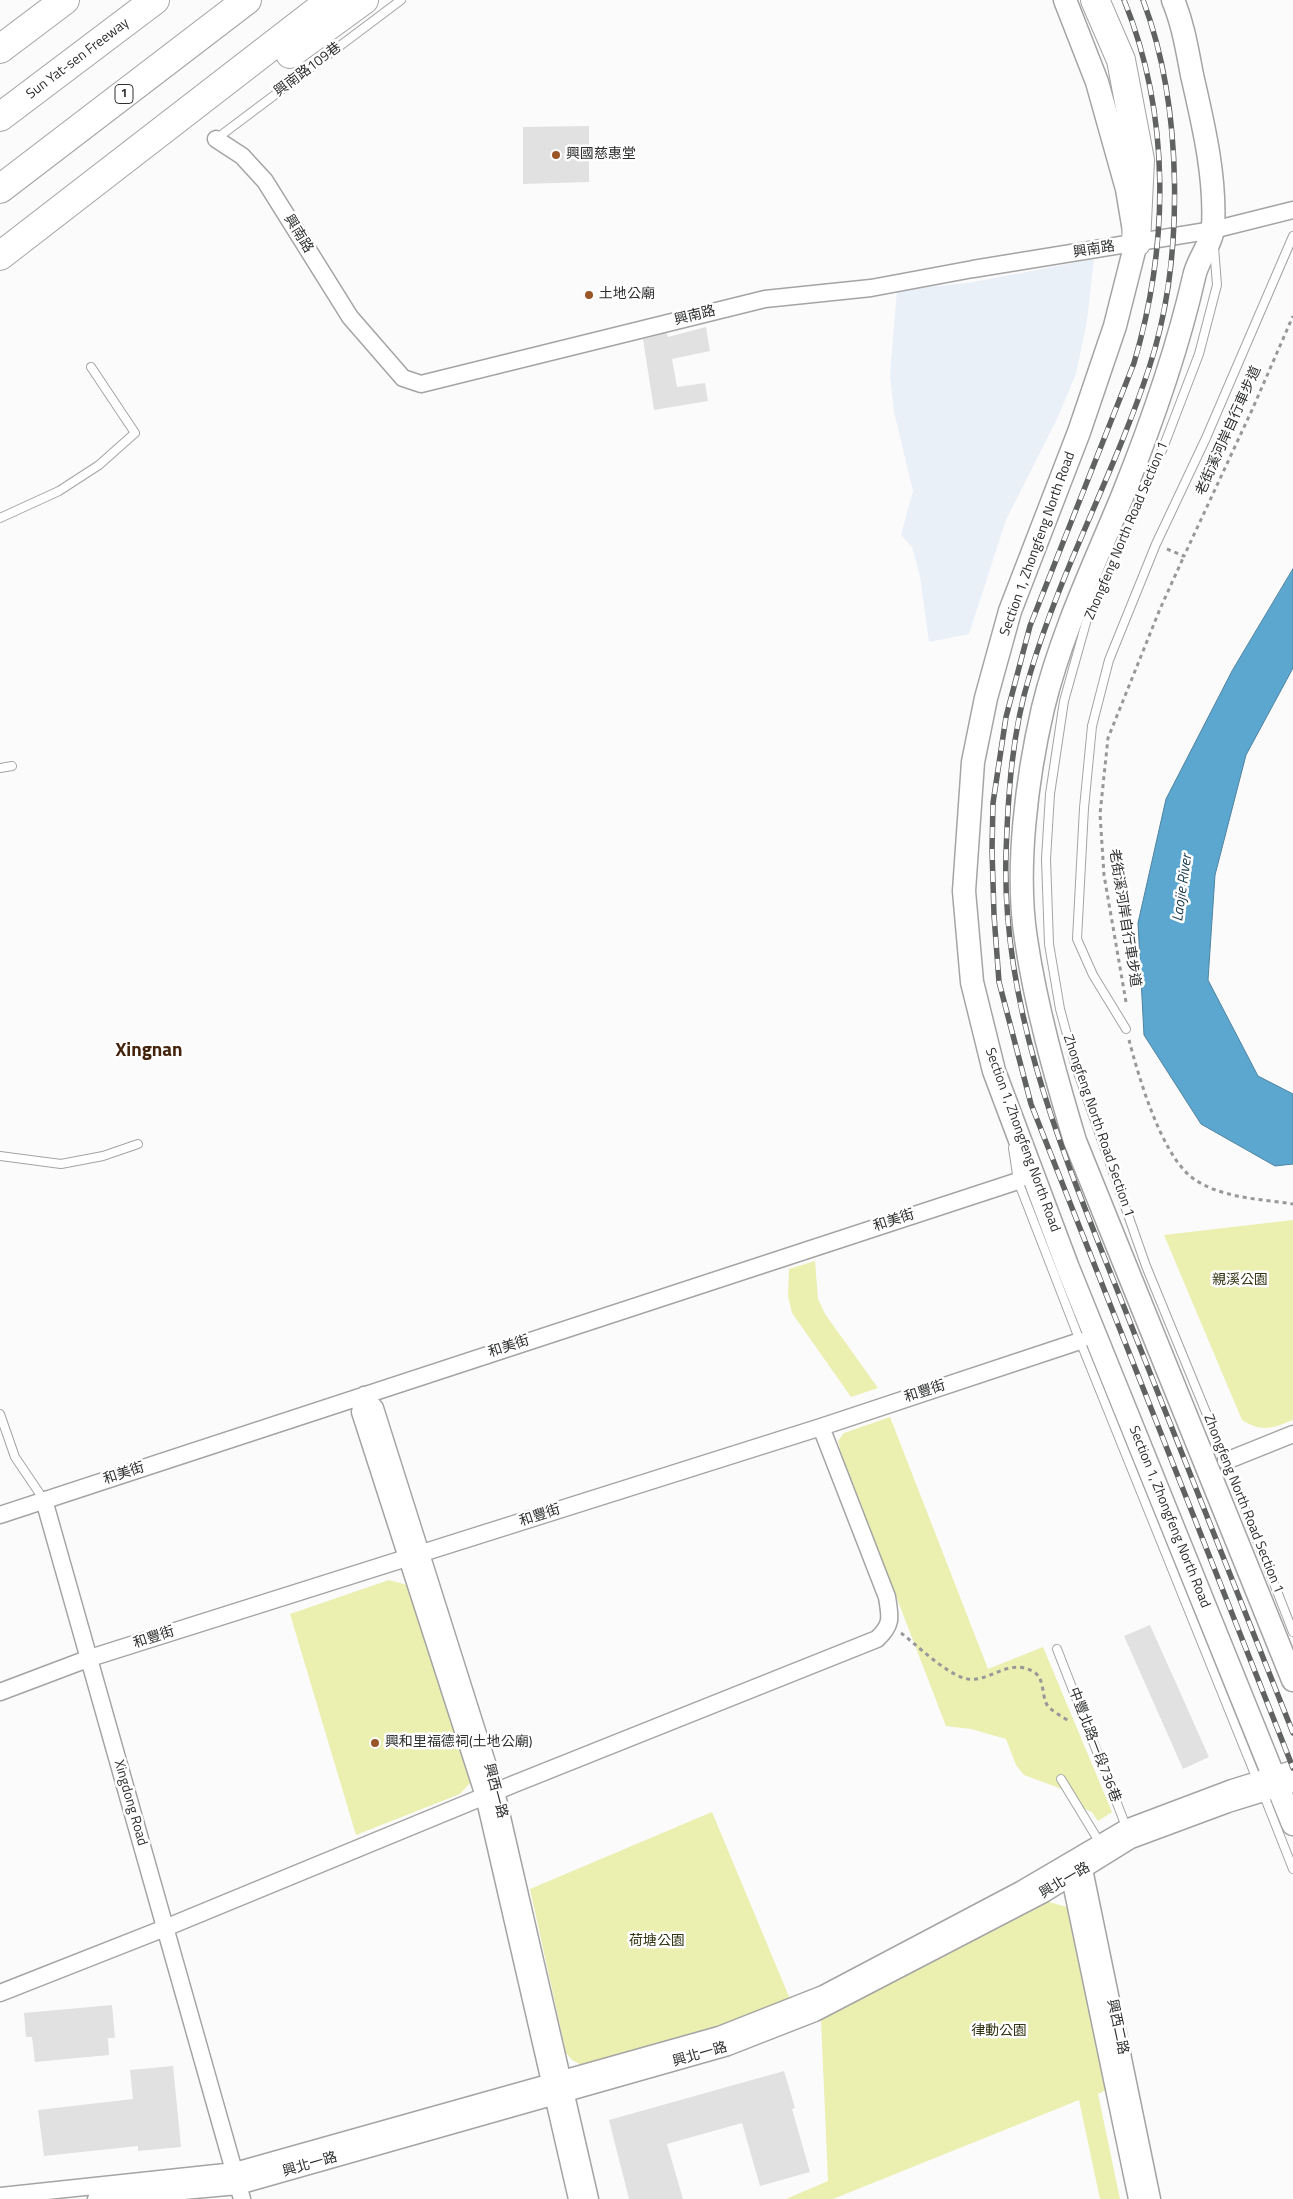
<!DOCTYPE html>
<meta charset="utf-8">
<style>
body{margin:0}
canvas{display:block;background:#fbfbfc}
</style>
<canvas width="1293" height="2199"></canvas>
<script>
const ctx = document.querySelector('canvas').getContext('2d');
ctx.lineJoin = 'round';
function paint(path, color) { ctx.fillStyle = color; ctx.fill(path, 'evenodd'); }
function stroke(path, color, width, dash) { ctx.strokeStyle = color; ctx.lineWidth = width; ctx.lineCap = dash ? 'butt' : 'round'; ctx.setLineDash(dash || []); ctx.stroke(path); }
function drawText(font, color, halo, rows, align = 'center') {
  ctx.font = font + ' "Titillium Web","Noto Sans TC",sans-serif'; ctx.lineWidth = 5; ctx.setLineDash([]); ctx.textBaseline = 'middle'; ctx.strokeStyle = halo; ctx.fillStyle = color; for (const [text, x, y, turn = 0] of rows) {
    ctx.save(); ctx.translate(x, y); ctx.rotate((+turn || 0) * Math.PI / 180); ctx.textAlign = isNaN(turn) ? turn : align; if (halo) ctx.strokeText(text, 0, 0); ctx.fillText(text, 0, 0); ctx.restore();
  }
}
paint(new Path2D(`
 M1094 259 1087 321 1076 374 1057 419 1006 520 969 634 929 642 920 576 912 547 901 535 913 491 894 412 890 375 897 290 968 283Z`), '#eaf0f7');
paint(new Path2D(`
 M1293 1220V1420C1272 1428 1263 1433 1242 1420L1164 1235Z
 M815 1261 818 1299 825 1314 878 1388 851 1397 792 1313 788 1296 789 1269Z
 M890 1417 988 1669 1043 1647 1112 1812 1098 1821 1092 1812 1080 1807 1062 1789 1024 1775 1016 1765 1006 1739 971 1729 946 1726 841 1453 838 1441 844 1433Z
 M389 1580 407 1585 470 1775V1783L460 1794 356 1835 290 1614Z
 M712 1812 790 1999 720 2025 582 2065 572 2060 566 2053 530 1889Z
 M1049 1902 1067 1907 1106 2090 1098 2094 1120 2199H1100L1079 2100 833 2199H786L828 2181 821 2020Z`), '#ebefaf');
const water = new Path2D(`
 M1293 569V668L1246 755 1215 875 1208 980 1258 1076 1293 1094V1164L1275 1166 1201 1124 1144 1035 1138 923 1166 799 1232 671Z`);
paint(water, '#5ca7d0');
stroke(water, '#4e83a0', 1);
paint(new Path2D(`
 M589 126V182L523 184V127Z
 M706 327 710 351 672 359 677 387 705 383 708 401 654 410 643 339 667 333 668 337Z
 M1150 1625 1209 1757 1183 1769 1124 1636Z
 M112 2005 115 2038H108L109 2055 35 2062 32 2037H26L24 2013Z
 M173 2066 181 2147 138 2151V2146L44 2156 38 2110 133 2099 130 2070Z
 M784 2071 795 2108 792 2109 810 2172 760 2186 742 2123 667 2144 683 2199H629L609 2120Z`), '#e2e1e1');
const lane = new Path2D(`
 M216 139 401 0
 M1214 247 1217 285 1199 354 1163 448 1089 612 1064 701 1050 794 1046 859 1049 944 1060 1009 1075 1064 1146 1266 1226 1461 1293 1632
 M0 518 59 491 99 465 135 433 91 367
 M0 768 12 766
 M1126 1029 1093 975 1077 939 1084 808 1092 726 1109 660 1156 544 1206 438 1293 236
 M1013 1148 1018 1181 1080 1341 1258 1782
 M0 1156 61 1164 103 1156 138 1144
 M0 1414 15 1457 44 1500
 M1057 1649 1127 1829
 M1061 1779 1100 1843
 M1263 1793 1293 1869`);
const street = new Path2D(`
 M216 139 242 156 265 181 350 317 403 378 421 384 765 299 871 288 973 269 1213 230 1293 210
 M364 1395 375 1408 496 1791 590 2199
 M364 1395 360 1412 484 1796 577 2199
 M1226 1461 1293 1434
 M44 1500 242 2199
 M0 1515 1018 1181
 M0 1692 90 1658 821 1427 1080 1341
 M1077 1864 1084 1869 1152 2199
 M1071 1869 1070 1878 1137 2199
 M0 1993 165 1928 514 1784 877 1639C893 1624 890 1617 887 1597L821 1427
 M0 2196 235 2171 719 2035 823 1994 1022 1889 1126 1828 1232 1788 1293 1769
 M96 2199 238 2186 728 2047 815 2013 1044 1894 1131 1840 1228 1804 1293 1784`);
const secondary = new Path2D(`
 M1065 0 1097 82 1127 189 1136 243 1115 326 1079 432 1010 611 986 698 973 762 964 891 972 982 994 1071 1068 1268 1293 1824
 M1173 0C1183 24 1187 49 1192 75 1203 123 1216 177 1213 227 1212 244 1197 260 1194 277 1177 352 1151 425 1122 497 1093 567 1061 634 1043 708 1027 777 1015 869 1026 939 1036 1007 1055 1074 1075 1141L1293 1680`);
const highway = new Path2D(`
 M1095 0 1121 60 1140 160 1136 243
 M0 49 65 0
 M290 54 364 0
 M0 117 155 0
 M0 189 247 0
 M0 256 331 0`);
stroke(lane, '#a4a4a5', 10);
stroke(street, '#a4a4a5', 19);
stroke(secondary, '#a4a4a5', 25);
stroke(highway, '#a4a4a5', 30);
stroke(new Path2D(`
 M1167 549 1184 556 1252 410 1293 316
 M1126 1002 1104 875 1100 814 1108 738 1160 609 1184 556
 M1129 1040C1139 1078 1160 1150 1190 1176 1217 1198 1260 1199 1293 1204
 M901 1633C918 1646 944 1672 964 1678 987 1686 1007 1656 1034 1672 1044 1678 1042 1694 1046 1703 1050 1711 1064 1717 1070 1722`), '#989899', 3, [4, 4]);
stroke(lane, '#fff', 8);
stroke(street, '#fff', 16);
stroke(secondary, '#fff', 22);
stroke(highway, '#fff', 28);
const rail = new Path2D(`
 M1124 0C1171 116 1169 245 1134 363L1030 626 1006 717 993 803 992 850 994 915 999 982 1031 1104 1293 1768
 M1143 0C1183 106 1185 260 1149 368 1115 472 1061 569 1030 674 1012 732 1008 794 1006 854 1001 1024 1075 1180 1135 1335 1188 1468 1240 1600 1293 1733`);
stroke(rail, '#606161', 5.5);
stroke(rail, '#fff', 4, [11]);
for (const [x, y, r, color] of [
 [556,155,5,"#9a5627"],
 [589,295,5,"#9a5627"],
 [375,1743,5,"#9a5627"]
]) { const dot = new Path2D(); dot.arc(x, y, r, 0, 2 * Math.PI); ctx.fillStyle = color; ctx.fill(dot); stroke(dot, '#fff', 2); }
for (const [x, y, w] of [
 [124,94,18]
]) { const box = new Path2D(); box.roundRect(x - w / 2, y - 9.5, w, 19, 4); ctx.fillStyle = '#fff'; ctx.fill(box); stroke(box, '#2e2f2f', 1); }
drawText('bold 12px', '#2e2f2f', null, [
 ["1",124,94]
]);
drawText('14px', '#2e2f2f', '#fff', [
 ["Sun Yat-sen Freeway",78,59,-37],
 ["興南路109巷",308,70,-37],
 ["興南路",298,234,58],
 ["興南路",1094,250,-9],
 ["興南路",695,316,-14],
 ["老街溪河岸自行車步道",1229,431,-66],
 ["Zhongfeng North Road Section 1",1127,531,-67],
 ["Section 1, Zhongfeng North Road",1038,544,-70],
 ["老街溪河岸自行車步道",1124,918,81],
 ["Zhongfeng North Road Section 1",1098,1126,71],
 ["Section 1, Zhongfeng North Road",1022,1140,70],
 ["和美街",894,1221,-18],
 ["和美街",509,1347,-18],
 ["和豐街",925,1392,-18],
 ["和美街",124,1474,-18],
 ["Zhongfeng North Road Section 1",1243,1504,68],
 ["和豐街",540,1516,-18],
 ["Section 1, Zhongfeng North Road",1169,1517,68],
 ["和豐街",154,1638,-18],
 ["中豐北路一段736巷",1094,1745,69],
 ["興西一路",495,1791,75],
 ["Xingdong Road",130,1803,74],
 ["興北一路",1065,1881,-31],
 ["興西二路",1117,2027,78],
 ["興北一路",700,2055,-16],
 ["興北一路",310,2165,-16]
]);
drawText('14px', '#2e2f2f', '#fff', [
 ["興國慈惠堂",566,155],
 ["土地公廟",599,295],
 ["興和里福德祠(土地公廟)",385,1743]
], 'left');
drawText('14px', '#333413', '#fff', [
 ["親溪公園",1240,1281],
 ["荷塘公園",657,1942],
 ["律動公園",999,2032]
]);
drawText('italic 15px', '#16384a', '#fff', [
 ["Laojie River",1183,888,-82]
]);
drawText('bold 19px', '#44230c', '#fff', [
 ["Xingnan",149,1051]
]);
</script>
